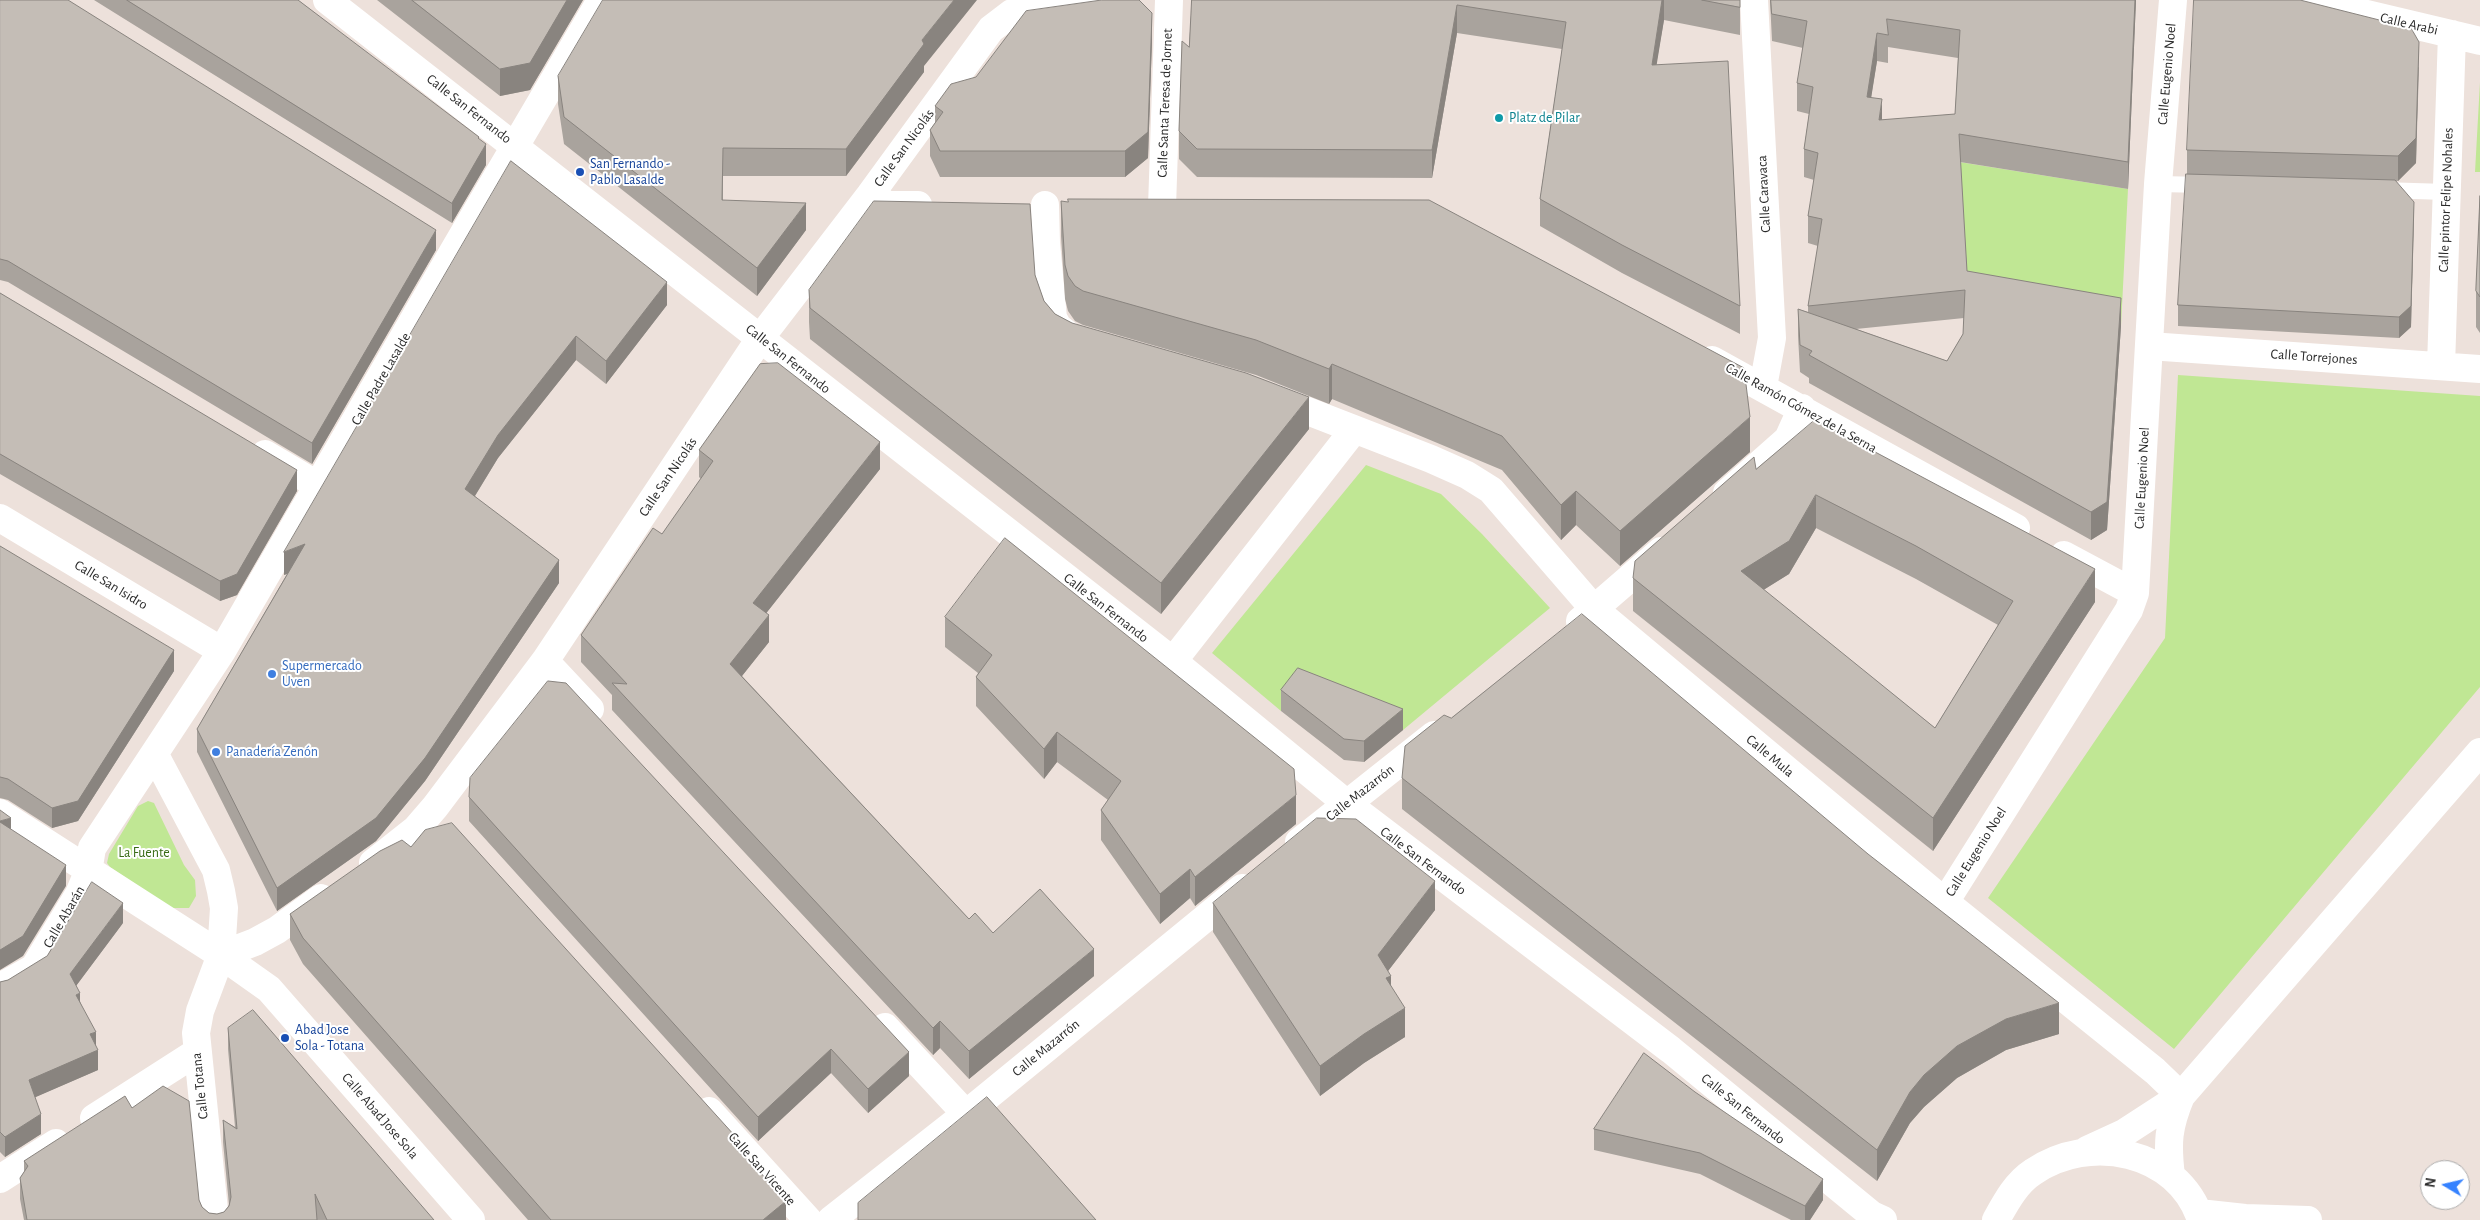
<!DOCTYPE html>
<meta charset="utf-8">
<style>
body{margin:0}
#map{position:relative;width:2480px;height:1220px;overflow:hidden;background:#ede1db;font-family:"Alegreya Sans",sans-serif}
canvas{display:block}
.north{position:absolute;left:2420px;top:1160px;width:50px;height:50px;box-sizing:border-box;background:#fff;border:1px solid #aaa;border-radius:50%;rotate:279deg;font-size:14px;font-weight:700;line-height:20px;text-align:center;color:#2a2a2a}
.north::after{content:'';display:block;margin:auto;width:18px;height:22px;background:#3582ff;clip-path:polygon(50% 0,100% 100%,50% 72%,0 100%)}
</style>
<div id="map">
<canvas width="2480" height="1220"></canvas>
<div class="north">N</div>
</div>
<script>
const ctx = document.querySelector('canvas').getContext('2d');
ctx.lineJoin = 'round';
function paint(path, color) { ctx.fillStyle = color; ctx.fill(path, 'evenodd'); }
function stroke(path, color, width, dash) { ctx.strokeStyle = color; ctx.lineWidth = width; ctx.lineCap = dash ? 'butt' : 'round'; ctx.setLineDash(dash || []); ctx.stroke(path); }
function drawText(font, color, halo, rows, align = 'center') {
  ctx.font = font + ' "Alegreya Sans",sans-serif'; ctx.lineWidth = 4; ctx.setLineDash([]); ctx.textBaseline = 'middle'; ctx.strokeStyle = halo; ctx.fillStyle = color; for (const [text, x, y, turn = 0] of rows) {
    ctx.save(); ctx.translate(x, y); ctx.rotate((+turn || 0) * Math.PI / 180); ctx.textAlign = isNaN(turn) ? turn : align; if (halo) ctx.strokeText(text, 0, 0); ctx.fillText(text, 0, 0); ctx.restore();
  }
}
paint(new Path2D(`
 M2480 82V172H2475Z
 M1959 162 2128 189 2121 326 1967 299Z
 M2178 375 2480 396V687L2174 1049 1988 898 2165 638Z
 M1366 465 1441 494 1482 534 1550 608 1403 730 1299 689 1281 711 1212 653Z
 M148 801 154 803 184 865 195 880 196 896 189 908H171L110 867 107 863 109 854 138 806Z`), '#c0e794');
stroke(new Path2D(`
 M2158 184 2206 185
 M2382 190 2446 192`), '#fff', 16);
stroke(new Path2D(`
 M327 0 1173 661 1346 803 1671 1050 1872 1215 1883 1220
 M1754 0 1772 338 1763 387
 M2308 0 2480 41
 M870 195 888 205H918
 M1045 205 1046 243 1053 318 1058 327 1072 338
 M1162 207 1169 0
 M2149 346 2480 369
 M1712 360 2016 528
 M2441 366 2452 34
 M1274 398 1431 459 1467 475 1491 490 1594 609 1945 902 2155 1071 2181 1096
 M265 454 319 486
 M1727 493 1788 439 1802 408
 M0 518 222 651
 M2064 555 2135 593
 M1580 621 1661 551
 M545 661 590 709
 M1173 661 1353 431
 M155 755 216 870 221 891 224 908 221 955 200 1011 196 1033 215 1220
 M0 813 221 955 269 989 471 1220
 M1299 842 1434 735
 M373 863 416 829 435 807 545 661 761 337 870 195 991 29 1012 13 1025 9 1099 0
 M1945 902 2129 610 2135 593 2158 184 2173 0
 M221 955 255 942 277 930 321 898
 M0 987 34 968 79 894 88 872 92 848 222 651 457 245 601 0
 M885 1027 966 1114
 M709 1111 808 1220
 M94 1118 197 1052
 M2087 1150 2124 1133 2181 1096 2480 752
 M2171 1176C2167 1143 2168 1127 2181 1096
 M0 1179 56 1143
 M2199 1213 2245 1218 2308 1220
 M831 1220 966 1114 1242 888
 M1996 1220C2006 1202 2016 1183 2033 1172 2089 1133 2178 1150 2201 1220`), '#fff', 28);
paint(new Path2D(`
 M0 0 436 250 312 464 8 282 0 280Z
 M94 0H298L479 139 486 165 452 223Z
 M377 0H583L530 90 500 96Z
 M1192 0H1740V35L1664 20 1656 65 1740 306V334L1622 273 1540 226V199L1562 49 1457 33 1432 178 1197 177 1179 159V131L1189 47Z
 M1770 0H2136L2128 189 1960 162 1967 271 2121 326 2107 530 2091 540 1809 383V378L1800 372 1798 336V309L1808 312V306L1818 246 1808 243V216L1814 180 1804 177V149L1809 114 1797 111V83L1803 48 1772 41ZM1888 47 1958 58 1955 114 1882 120 1871 97 1877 61 1888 63ZM1964 318 1963 334 1947 361 1856 329Z
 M1152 39 1148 158 1125 177H940L930 156V130L935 123V106Z
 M924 66V72L846 176H723V200L806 230 757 296 564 144 558 104V76Z
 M2419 67 2416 163 2398 181H2396L2414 223 2411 327 2399 338 2178 326V305L2187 174V150Z
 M511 161 667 305 606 384 576 360 498 458 475 496 559 583 425 781 376 841 277 911 197 752V729L287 574 284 575Z
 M2480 196V333L2476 327V291Z
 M1061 201 1750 452 1620 566 1576 525 1561 540 1502 470 1332 399 1329 404 1256 375 1083 325 1075 321 1068 311 1065 299 1061 236Z
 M1035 275 1044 301 1055 314 1072 323 1309 429 1161 614 810 339 809 322V290Z
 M0 293 297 491 237 595 220 601 0 474Z
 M699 450 880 469 766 613 769 642 742 676 969 919 993 933 1094 976 969 1079 940 1048 933 1055 612 710V695L581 662V635L662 534 701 479 699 477Z
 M1756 469 2095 602 1933 851 1633 611V578ZM1816 528 1916 579 1998 625 1935 728 1763 590 1789 574Z
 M0 546 174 671 78 821 52 828 8 800 0 798Z
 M945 617 1296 824 1195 906 1190 898 1160 924 1101 840V810L1108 800 1057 762 1044 779 976 706V677L978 673 945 647Z
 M1281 690 1403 730 1364 762 1344 760 1281 711Z
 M1402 778 2059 1034 2006 1050 1957 1078 1924 1107 1910 1123 1877 1181 1402 809Z
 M469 797 909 1076 868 1113 831 1073 758 1141 469 821Z
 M1213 903 1435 910 1388 971 1391 986 1405 1037 1364 1063 1320 1096 1213 932Z
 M290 914 735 1144 786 1220H528L303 964 290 940Z
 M123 923 76 986 80 1001 96 1047 98 1070 35 1097 41 1134 5 1157 0 1152V982L8 980Z
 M228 1028 434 1220H24L20 1199V1178L24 1172V1161L132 1108 199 1200 202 1207 209 1213 217 1214 224 1212 229 1205 223 1142V1120L235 1127 228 1049Z
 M1644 1053 1823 1200 1810 1220H1791L1700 1174 1594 1150V1129Z`), '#a9a39d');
paint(new Path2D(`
 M567 0H583L530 90 500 96V69Z
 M954 0H977L924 66V72L846 176V149L922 40Z
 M1662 0H1664V20L1652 93V65Z
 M2135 0H2136L2128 189V162Z
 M1457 5V33L1432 178V150Z
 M1152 13V39L1148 158 1125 177V151Z
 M1877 33V61L1867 124V97Z
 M2419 42 2416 163 2398 181V156Z
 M1882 99V127L1879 120Z
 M479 137V156L486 144V165L452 223V203Z
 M2414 202 2411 327 2399 338V317Z
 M806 203V230L757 296V268Z
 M436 230V250L312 464V443Z
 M667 282V305L606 384V361Z
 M2121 298V326L2107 530 2091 540V512Z
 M576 336V360L498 458 465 512V489L498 435Z
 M1332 364V399L1329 404V369Z
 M1309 397V429L1161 614V583Z
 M1750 417V452L1620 566V531Z
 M880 442V469L753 630V603Z
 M297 470V491L237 595 220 601V581Z
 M1576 491V525L1561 540V505Z
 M1816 495V528L1789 574 1741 604V571Z
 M305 544V567L284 575V552Z
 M559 560V583L425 781 376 841 277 911V888Z
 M2095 569V602L1933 851V818Z
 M769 615V642L730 691V664Z
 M174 650V671L78 821 52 828V808Z
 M1403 709V730L1364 762V741Z
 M1057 732V762L1044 779V749Z
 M1296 795V824L1195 906V877Z
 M11 818V839L0 842V821Z
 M66 865V886L23 956 0 970V950Z
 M1190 869V898L1160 924V894Z
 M1435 881V910L1378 984V955Z
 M123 903V923L70 994V974Z
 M1094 949V976L969 1079V1051Z
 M1391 976V1005L1386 978Z
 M80 993V1014L76 995Z
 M2059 1003V1034L2006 1050 1957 1078 1924 1107 1910 1123 1877 1181V1150L1910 1092 1924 1075 1957 1046 2006 1019Z
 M1405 1008V1037L1364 1063 1320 1096V1066L1364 1034Z
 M940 1021V1048L933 1055V1028Z
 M96 1032V1051L98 1050V1070L29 1100V1080L90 1034Z
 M831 1049V1073L758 1141V1117Z
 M909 1052V1076L868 1113V1089Z
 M41 1114V1134L5 1157V1137Z
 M735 1136V1162L731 1140Z
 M1823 1179V1200L1810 1220H1805V1206Z
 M786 1201V1220H763Z`), '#89847f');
const building = new Path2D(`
 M0 0H68L436 230 312 443 8 261 0 259Z
 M127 0H298L479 137 478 138 486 144 452 203Z
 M412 0H567L530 63 500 69Z
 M603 0H954L922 40 924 44 846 149 723 148 722 200 806 203 757 268 564 117 558 76Z
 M1102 0H1139L1152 13 1148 132 1125 151H940L930 130 943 112 935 106 951 84 976 77 1026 11Z
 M1192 0H1662L1652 65 1728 61 1740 306 1622 245 1540 199 1566 22 1457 5 1432 150 1197 149 1179 131 1182 41 1189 47Z
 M1702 0H1740V7Z
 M1771 0H2135L2128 162 1959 134 1967 271 2121 298 2107 502 2091 512 1809 355 1812 351 1800 345 1798 309 1947 361 1963 334 1965 290 1808 306 1822 219 1808 216 1818 153 1804 149 1813 87 1797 83 1807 21 1772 14ZM1887 19 1960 30 1955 114 1879 120 1882 99 1867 97 1877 33 1888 35Z
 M2194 0H2300L2411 28 2419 42 2416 138 2398 156 2187 150Z
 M511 161 667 282 606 361 576 336 498 435 465 489 559 560 425 758 376 818 277 888 197 729 305 544 284 552Z
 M2186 174 2395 180 2414 202 2411 306 2399 317 2178 305Z
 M2480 196V297L2476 291Z
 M1068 199 1429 200 1744 368 1750 417 1620 531 1576 491 1561 505 1502 436 1332 364 1329 369 1256 340 1083 291 1075 286 1068 276 1065 265 1061 201 1068 202Z
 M874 201 1030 204 1035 275 1044 301 1055 314 1072 323 1246 373 1309 397 1161 583 810 308 809 290Z
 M0 293 297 470 237 574 220 581 0 454Z
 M778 363 880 442 753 603 769 615 730 664 969 919 975 913 993 933 1040 889 1094 949 969 1051 940 1021 933 1028 612 683 627 684 581 635 653 528 662 534 713 461 699 450 760 364Z
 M1815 420 2095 569 1933 818 1633 578 1635 561 1754 457 1756 469ZM1816 495 1916 546 2013 601 1935 728 1741 571 1789 541Z
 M1005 538 1294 769 1296 795 1195 877 1190 869 1160 894 1101 810 1121 781 1057 732 1044 749 976 677 992 655 945 617Z
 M0 546 174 650 78 801 52 808 8 779 0 777Z
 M1582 614 1868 854 2059 1003 2006 1019 1957 1046 1924 1075 1910 1092 1877 1150 1402 778 1405 746 1444 715 1451 718Z
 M1298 668 1403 709 1364 741 1344 739 1281 690Z
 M548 681 566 683 909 1052 868 1089 831 1049 758 1117 469 797 470 778Z
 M0 810 11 818 0 821Z
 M1317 818 1356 819 1435 881 1378 955 1391 976 1386 978 1405 1008 1364 1034 1320 1066 1213 903Z
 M0 822 66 865 23 936 0 950Z
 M452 823 735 1136 731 1140 786 1201 763 1220H551L303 938 290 914 380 851 402 840 411 847 425 830Z
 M92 882 123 903 70 974 80 993 76 995 96 1032 90 1034 98 1050 29 1080 41 1114 5 1137 0 1132V982L8 980 47 956Z
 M253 1010 434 1220H327L315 1194 317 1220H27L20 1178 28 1166 24 1161 125 1096 132 1108 163 1086 189 1101 199 1200 202 1207 209 1213 217 1214 224 1212 229 1206 231 1197 223 1120 237 1129 228 1028Z
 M1644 1053 1695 1092 1823 1179 1805 1206 1700 1153 1594 1129Z
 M987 1097 1096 1220H858V1203Z`);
paint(building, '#c4bdb6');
stroke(building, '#89847f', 1);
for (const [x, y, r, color] of [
 [1499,118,5,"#0f9aa8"],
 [580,172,5,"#1a4fb4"],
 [272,674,5,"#3f7fe0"],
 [216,752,5,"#3f7fe0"],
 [285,1038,5,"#1a4fb4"]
]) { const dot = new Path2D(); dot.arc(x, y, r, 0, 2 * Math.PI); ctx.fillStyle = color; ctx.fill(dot); stroke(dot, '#fff', 2); }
drawText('14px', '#2a2a2a', '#fff', [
 ["Calle Arabi",2409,24,13],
 ["Calle Eugenio Noel",2167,74,-85],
 ["Calle Santa Teresa de Jornet",1165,103,-88],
 ["Calle San Fernando",469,109,38],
 ["Calle San Nicolás",904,148,-54],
 ["Calle Caravaca",1764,194,-93],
 ["Calle pintor Felipe Nohales",2446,200,-88],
 ["Calle Torrejones",2314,357,4],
 ["Calle San Fernando",788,359,38],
 ["Calle Padre Lasalde",381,379,-60],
 ["Calle Ramón Gómez de la Serna",1801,408,29],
 ["Calle San Nicolás",668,477,-56],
 ["Calle Eugenio Noel",2142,478,-87],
 ["Calle San Isidro",111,585,31],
 ["Calle San Fernando",1106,608,38],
 ["Calle Mula",1770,756,40],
 ["Calle Mazarrón",1360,793,-38],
 ["Calle Eugenio Noel",1976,852,-58],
 ["Calle San Fernando",1423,861,37],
 ["Calle Abarán",64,917,-60],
 ["Calle Mazarrón",1046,1048,-39],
 ["Calle Totana",200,1086,-96],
 ["Calle San Fernando",1743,1109,39],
 ["Calle Abad Jose Sola",380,1116,49],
 ["Calle San Vicente",762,1169,48]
]);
drawText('14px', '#0d838f', '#fff', [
 ["Platz de Pilar",1509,118]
], 'left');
drawText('14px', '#164399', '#fff', [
 ["San Fernando -",590,164],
 ["Pablo Lasalde",590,180],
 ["Abad Jose",295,1030],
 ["Sola - Totana",295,1046]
], 'left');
drawText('14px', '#366cbe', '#fff', [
 ["Supermercado",282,666],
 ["Uven",282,682],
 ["Panadería Zenón",226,752]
], 'left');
drawText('14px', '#386b16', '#fff', [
 ["La Fuente",144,853]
]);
</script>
